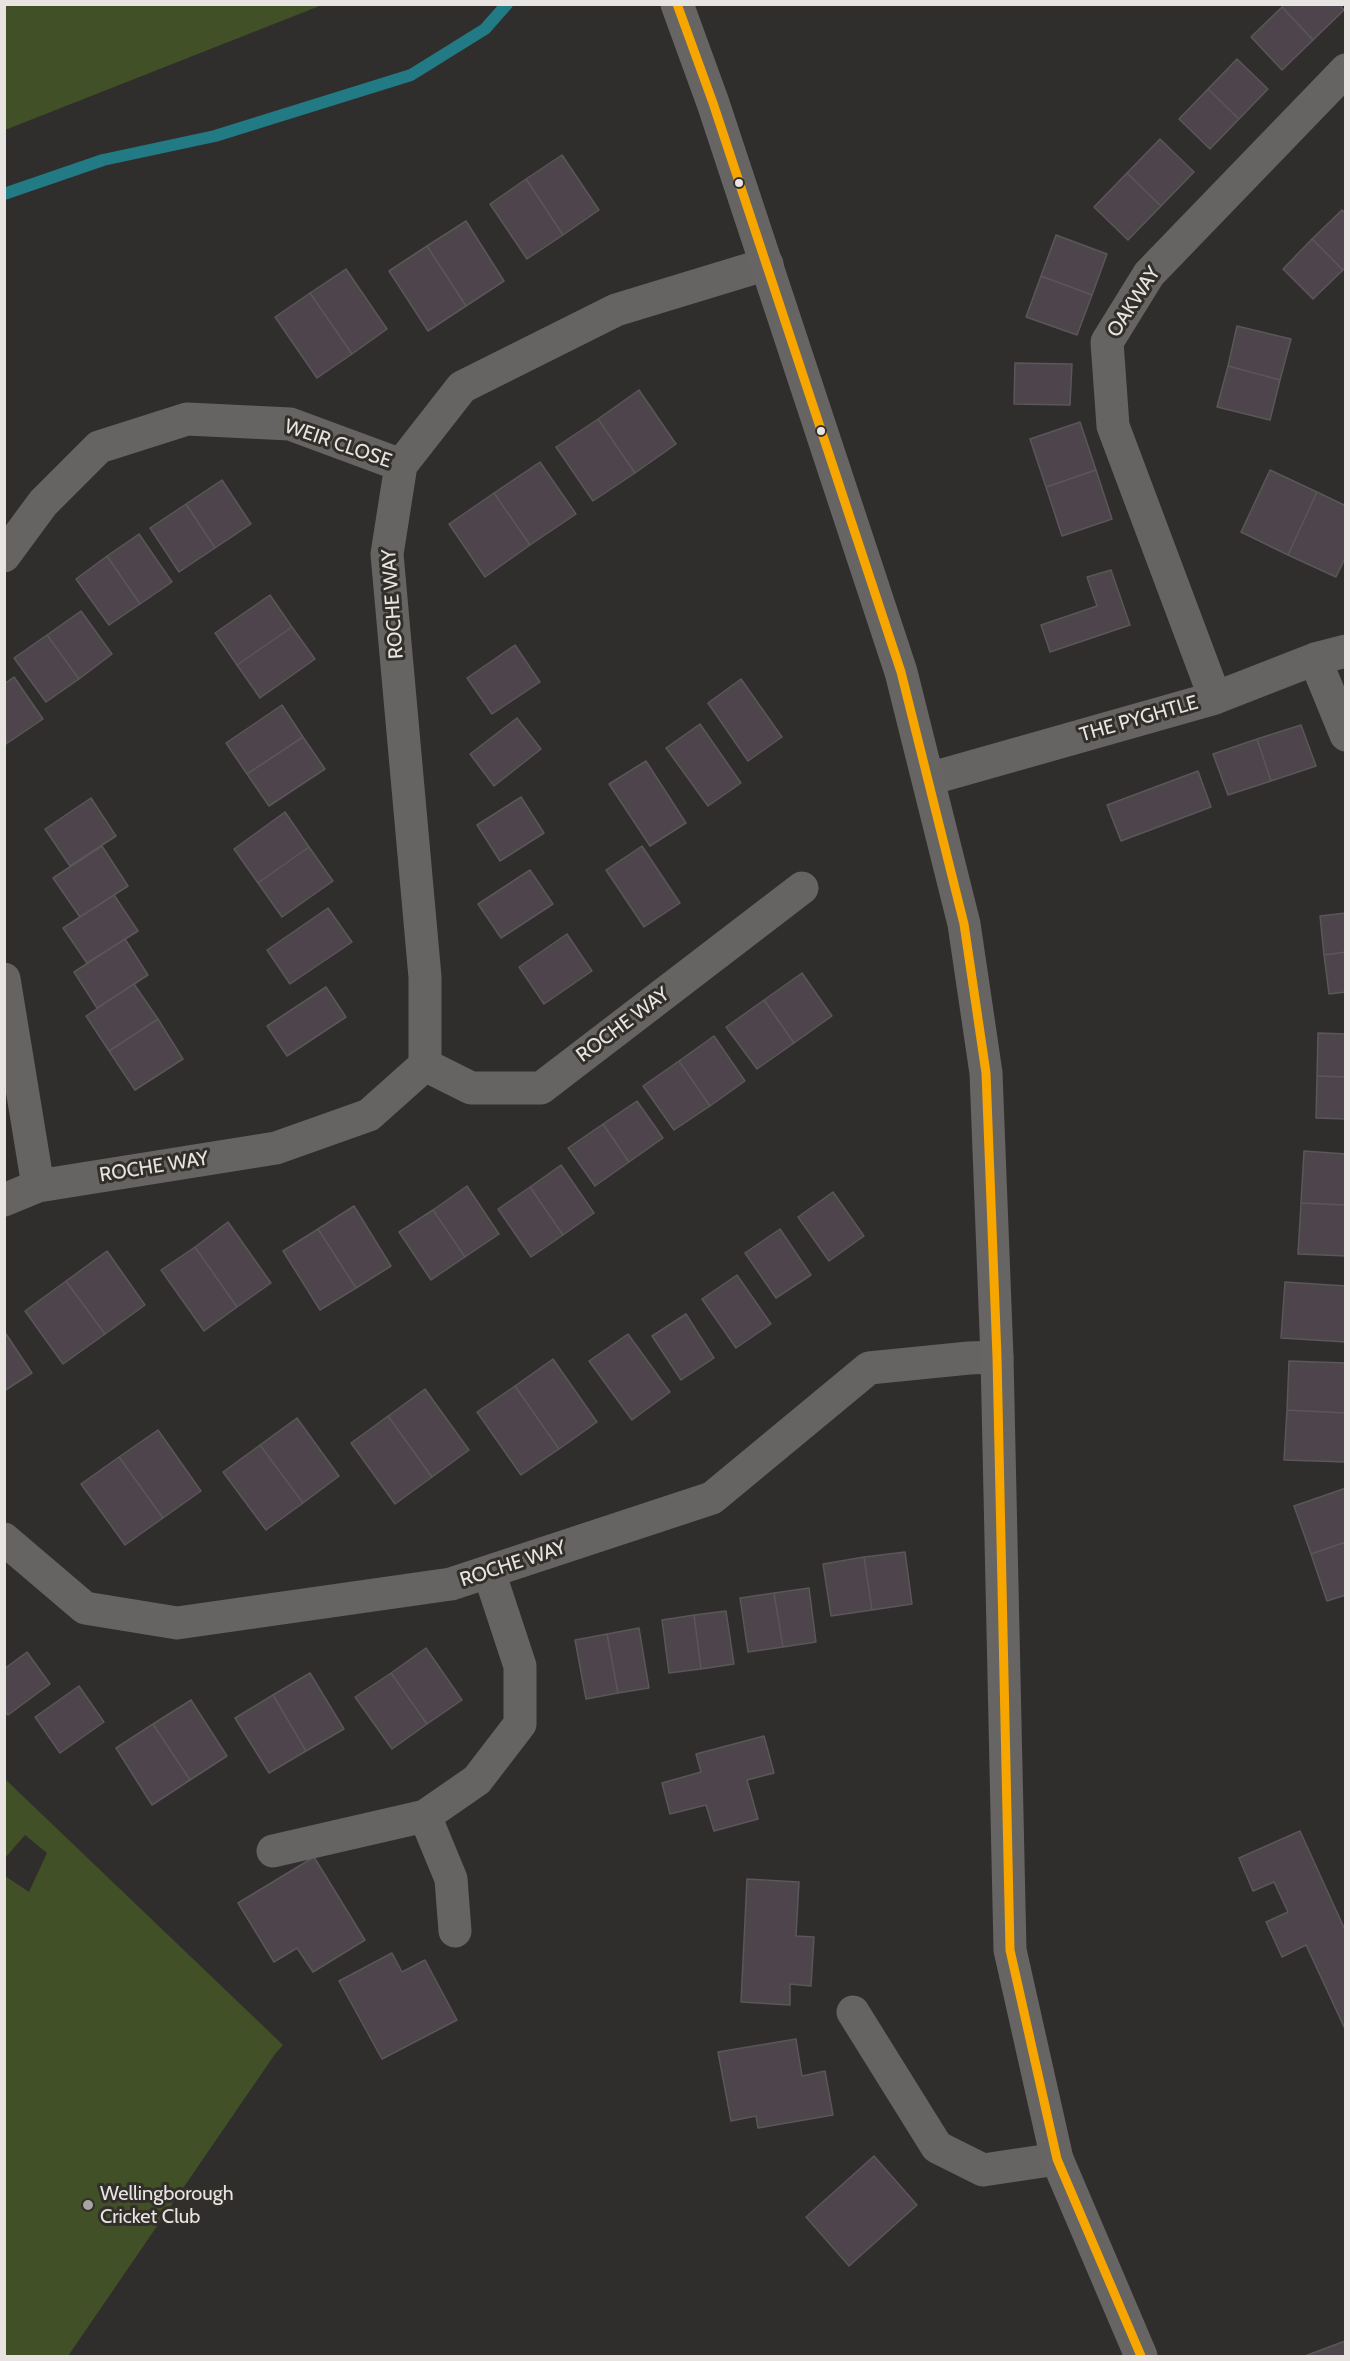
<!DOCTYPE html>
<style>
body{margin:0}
#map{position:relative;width:1350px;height:2361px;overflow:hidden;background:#302e2c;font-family:Cabin,sans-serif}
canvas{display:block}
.frame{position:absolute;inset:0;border:6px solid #e7e4e2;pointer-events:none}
</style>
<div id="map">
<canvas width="1350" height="2361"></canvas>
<div class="frame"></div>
</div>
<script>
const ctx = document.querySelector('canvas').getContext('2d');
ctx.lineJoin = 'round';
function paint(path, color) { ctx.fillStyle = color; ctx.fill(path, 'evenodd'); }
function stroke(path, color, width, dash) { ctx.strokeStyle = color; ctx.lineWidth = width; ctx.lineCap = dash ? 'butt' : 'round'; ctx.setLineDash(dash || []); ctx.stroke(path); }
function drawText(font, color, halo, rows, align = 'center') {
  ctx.font = font + ' Cabin,sans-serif'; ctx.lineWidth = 6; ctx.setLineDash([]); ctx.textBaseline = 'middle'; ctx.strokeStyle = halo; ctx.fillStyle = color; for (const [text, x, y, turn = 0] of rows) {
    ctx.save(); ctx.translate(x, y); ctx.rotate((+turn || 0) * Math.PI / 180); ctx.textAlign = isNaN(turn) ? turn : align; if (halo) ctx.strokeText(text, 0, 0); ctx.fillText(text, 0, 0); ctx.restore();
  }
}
paint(new Path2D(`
 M5 4H322V5L5 130Z
 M5 1779 283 2045 275 2054 68 2356H5V1876L29 1892 47 1853 25 1835 5 1858Z`), '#415027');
stroke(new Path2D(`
 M4 194 103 160 215 136 411 75 485 29 507 4`), '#227a84', 12);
const building = new Path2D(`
 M1285 4H1339L1344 10 1313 40 1282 7Z
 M1282 7 1313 40 1282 70 1251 37Z
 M1237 59 1268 89 1239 119 1208 89Z
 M1208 89 1239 119 1210 149 1179 119Z
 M1160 139 1194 172 1161 206 1127 173Z
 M562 155 599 210 563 235 526 179Z
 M1127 173 1161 206 1128 240 1094 207Z
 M526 179 563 235 527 259 490 204Z
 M1342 210 1346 214V267L1343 270 1312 239Z
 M466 221 504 281 466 306 427 246Z
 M1056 235 1107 254 1092 295 1041 276Z
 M1312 239 1343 270 1313 299 1283 269Z
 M427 246 466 306 428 331 389 271Z
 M346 269 387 329 352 354 310 293Z
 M1041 276 1092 295 1077 335 1026 317Z
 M310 293 352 354 317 378 275 317Z
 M1237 326 1291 339 1280 380 1228 366Z
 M1015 363 1072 364 1070 405 1014 404Z
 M1228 366 1280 380 1270 420 1217 407Z
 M639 390 676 444 635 473 598 419Z
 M598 419 635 473 593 501 556 447Z
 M1080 422 1096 470 1046 487 1030 439Z
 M540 462 576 514 530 545 494 493Z
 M1096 470 1112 519 1062 536 1046 487Z
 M1270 470 1317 492 1288 555 1241 532Z
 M222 480 251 524 215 548 186 504Z
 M1317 492 1346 506V556L1336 577 1288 555Z
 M494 493 530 545 485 577 449 524Z
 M186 504 215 548 179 572 150 528Z
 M139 534 172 582 140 604 107 556Z
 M107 556 140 604 109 625 76 579Z
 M1111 570 1130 625 1050 652 1041 625 1097 606 1087 577Z
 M270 595 292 627 237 665 215 633Z
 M81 611 112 654 79 679 47 635Z
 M292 627 315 659 260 698 237 665Z
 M47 635 79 679 46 702 14 658Z
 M515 645 540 682 492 714 467 678Z
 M14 677 43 719 6 744 4 684Z
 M741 679 782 737 748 761 708 703Z
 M282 705 303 737 247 774 226 743Z
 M517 718 541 749 494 786 470 754Z
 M700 724 741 783 708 806 666 748Z
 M1301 725 1316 766 1271 781 1257 739Z
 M303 737 325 769 269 806 247 774Z
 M1257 739 1271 781 1228 795 1213 754Z
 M646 761 686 823 650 846 609 784Z
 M1198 771 1211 807 1121 841 1107 805Z
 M521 797 544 833 500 861 477 825Z
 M91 798 116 836 70 866 45 829Z
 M285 812 309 847 258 883 234 849Z
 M102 846 128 886 80 917 53 878Z
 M642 846 680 903 644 927 606 870Z
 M309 847 333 881 282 917 258 883Z
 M530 870 553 904 501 938 478 904Z
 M114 895 138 931 87 963 63 928Z
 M328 908 352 942 290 984 267 950Z
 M1346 913V952L1324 955 1320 916Z
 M567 934 592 971 544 1004 519 967Z
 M125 939 148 975 97 1008 74 972Z
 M1346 952V992L1329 994 1324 955Z
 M802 973 832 1016 794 1043 764 1000Z
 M134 984 158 1019 109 1051 86 1016Z
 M326 987 346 1017 287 1056 267 1026Z
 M764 1000 794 1043 757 1069 726 1027Z
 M158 1019 183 1059 135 1090 109 1051Z
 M1318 1033 1346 1034V1077L1317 1076Z
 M714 1036 745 1081 710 1106 679 1061Z
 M679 1061 710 1106 674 1130 643 1086Z
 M1317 1076 1346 1077V1119L1316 1118Z
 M637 1101 663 1138 629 1162 603 1124Z
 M603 1124 629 1162 595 1186 568 1148Z
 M1304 1151 1346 1154V1205L1301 1203Z
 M561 1165 594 1213 563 1235 530 1187Z
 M467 1186 499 1234 465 1257 433 1210Z
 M530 1187 563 1235 531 1257 498 1209Z
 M833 1192 864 1236 829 1261 798 1217Z
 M1301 1203 1346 1205V1256L1298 1254Z
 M354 1206 391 1266 356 1288 318 1229Z
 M433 1210 465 1257 431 1280 399 1232Z
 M228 1222 271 1283 237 1307 195 1247Z
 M318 1229 356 1288 320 1310 283 1251Z
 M780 1229 811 1275 776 1298 745 1253Z
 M195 1247 237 1307 204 1331 161 1270Z
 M107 1251 145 1305 105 1334 66 1281Z
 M737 1275 771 1324 736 1348 702 1299Z
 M66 1281 105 1334 63 1364 25 1311Z
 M1285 1282 1346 1286V1342L1281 1338Z
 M686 1314 714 1358 681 1380 652 1336Z
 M4 1331 32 1373 4 1391Z
 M628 1334 670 1392 632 1420 589 1361Z
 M553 1359 597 1422 559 1449 515 1386Z
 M1289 1361 1346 1363V1413L1287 1410Z
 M515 1386 559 1449 521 1475 477 1412Z
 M425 1389 469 1450 432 1477 388 1416Z
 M1287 1410 1346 1413V1462L1284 1460Z
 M388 1416 432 1477 395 1504 351 1443Z
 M297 1418 339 1476 303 1503 260 1445Z
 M158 1430 201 1491 163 1518 119 1457Z
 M260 1445 303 1503 266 1530 223 1472Z
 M119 1457 163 1518 125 1545 81 1484Z
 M1346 1488V1542L1311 1554 1294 1506Z
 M1346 1542V1595L1327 1601 1311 1554Z
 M905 1552 912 1604 872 1610 864 1557Z
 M864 1557 872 1610 831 1616 823 1564Z
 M809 1588 816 1642 783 1647 774 1593Z
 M774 1593 783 1647 748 1652 740 1598Z
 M726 1611 734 1664 701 1669 694 1615Z
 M694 1615 701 1669 669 1673 662 1620Z
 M639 1628 649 1688 618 1693 607 1634Z
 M607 1634 618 1693 586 1699 575 1640Z
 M426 1648 462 1700 427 1724 391 1673Z
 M27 1652 50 1684 8 1715 4 1710V1669Z
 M310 1673 344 1729 306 1751 273 1695Z
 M391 1673 427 1724 392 1749 355 1697Z
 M79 1686 104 1722 60 1753 35 1717Z
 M273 1695 306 1751 269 1773 235 1718Z
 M191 1700 227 1756 190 1780 153 1724Z
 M153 1724 190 1780 152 1805 116 1748Z
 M764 1736 774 1773 747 1780 758 1819 714 1831 706 1805 670 1814 662 1783 701 1772 696 1754Z
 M1300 1831 1346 1932V2031L1306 1945 1282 1957 1266 1922 1288 1912 1274 1882 1253 1891 1239 1858Z
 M314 1857 365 1940 313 1972 297 1948 274 1962 238 1903Z
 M747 1879 799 1882 796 1936 814 1937 811 1986 790 1984V2005L741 2002Z
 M392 1953 402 1972 425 1960 457 2020 382 2059 339 1981Z
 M796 2039 802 2076 825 2071 833 2115 758 2128 756 2116 731 2121 718 2052Z
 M874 2156 917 2205 849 2266 806 2217Z
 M1345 2341 1346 2356H1305Z`);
paint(building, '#4e454c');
stroke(building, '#595757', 1.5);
stroke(new Path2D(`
 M4 556 43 503 99 447 187 419 290 424 401 465
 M1315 659 1346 735
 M1215 698 1113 426 1107 342 1149 274 1346 70
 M929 779 1215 698 1315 659 1346 651
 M4 979 38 1186
 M425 1065 471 1088H541L802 888
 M4 1200 38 1186 276 1148 369 1115 425 1065V977L387 554 401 465 462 387 616 310 767 264
 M4 1539 85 1608 177 1623 451 1584 712 1498 869 1368 969 1358 997 1357
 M425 1816 451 1879 455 1931
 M273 1851 425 1816 477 1780 520 1724V1666L489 1572
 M853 2012 937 2147 983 2170 1057 2159`), '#666463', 33);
stroke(new Path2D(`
 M677 4 713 103 901 672 964 924 986 1073 997 1357 1010 1950 1057 2159 1141 2356`), '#666563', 33);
stroke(new Path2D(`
 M677 4 713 103 901 672 964 924 986 1073 997 1357 1010 1950 1057 2159 1141 2356`), '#f7a600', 9);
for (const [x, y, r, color] of [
 [739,183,5,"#e7e4e2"],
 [821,431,5,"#e7e4e2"],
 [88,2205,6,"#a7a4a2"]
]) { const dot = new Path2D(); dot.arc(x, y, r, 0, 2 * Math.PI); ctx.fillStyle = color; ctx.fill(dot); stroke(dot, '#322e2a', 2); }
drawText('20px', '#e7e4e2', '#322e2a', [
 ["OAKWAY",1134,302,-57],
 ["WEIR CLOSE",338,444,19],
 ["ROCHE WAY",393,604,-94],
 ["THE PYGHTLE",1139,719,-16],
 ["ROCHE WAY",623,1025,-37],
 ["ROCHE WAY",154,1167,-9],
 ["ROCHE WAY",513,1564,-18]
]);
drawText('20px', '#e7e4e2', '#322e2a', [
 ["Wellingborough",100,2194],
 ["Cricket Club",100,2217]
], 'left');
</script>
